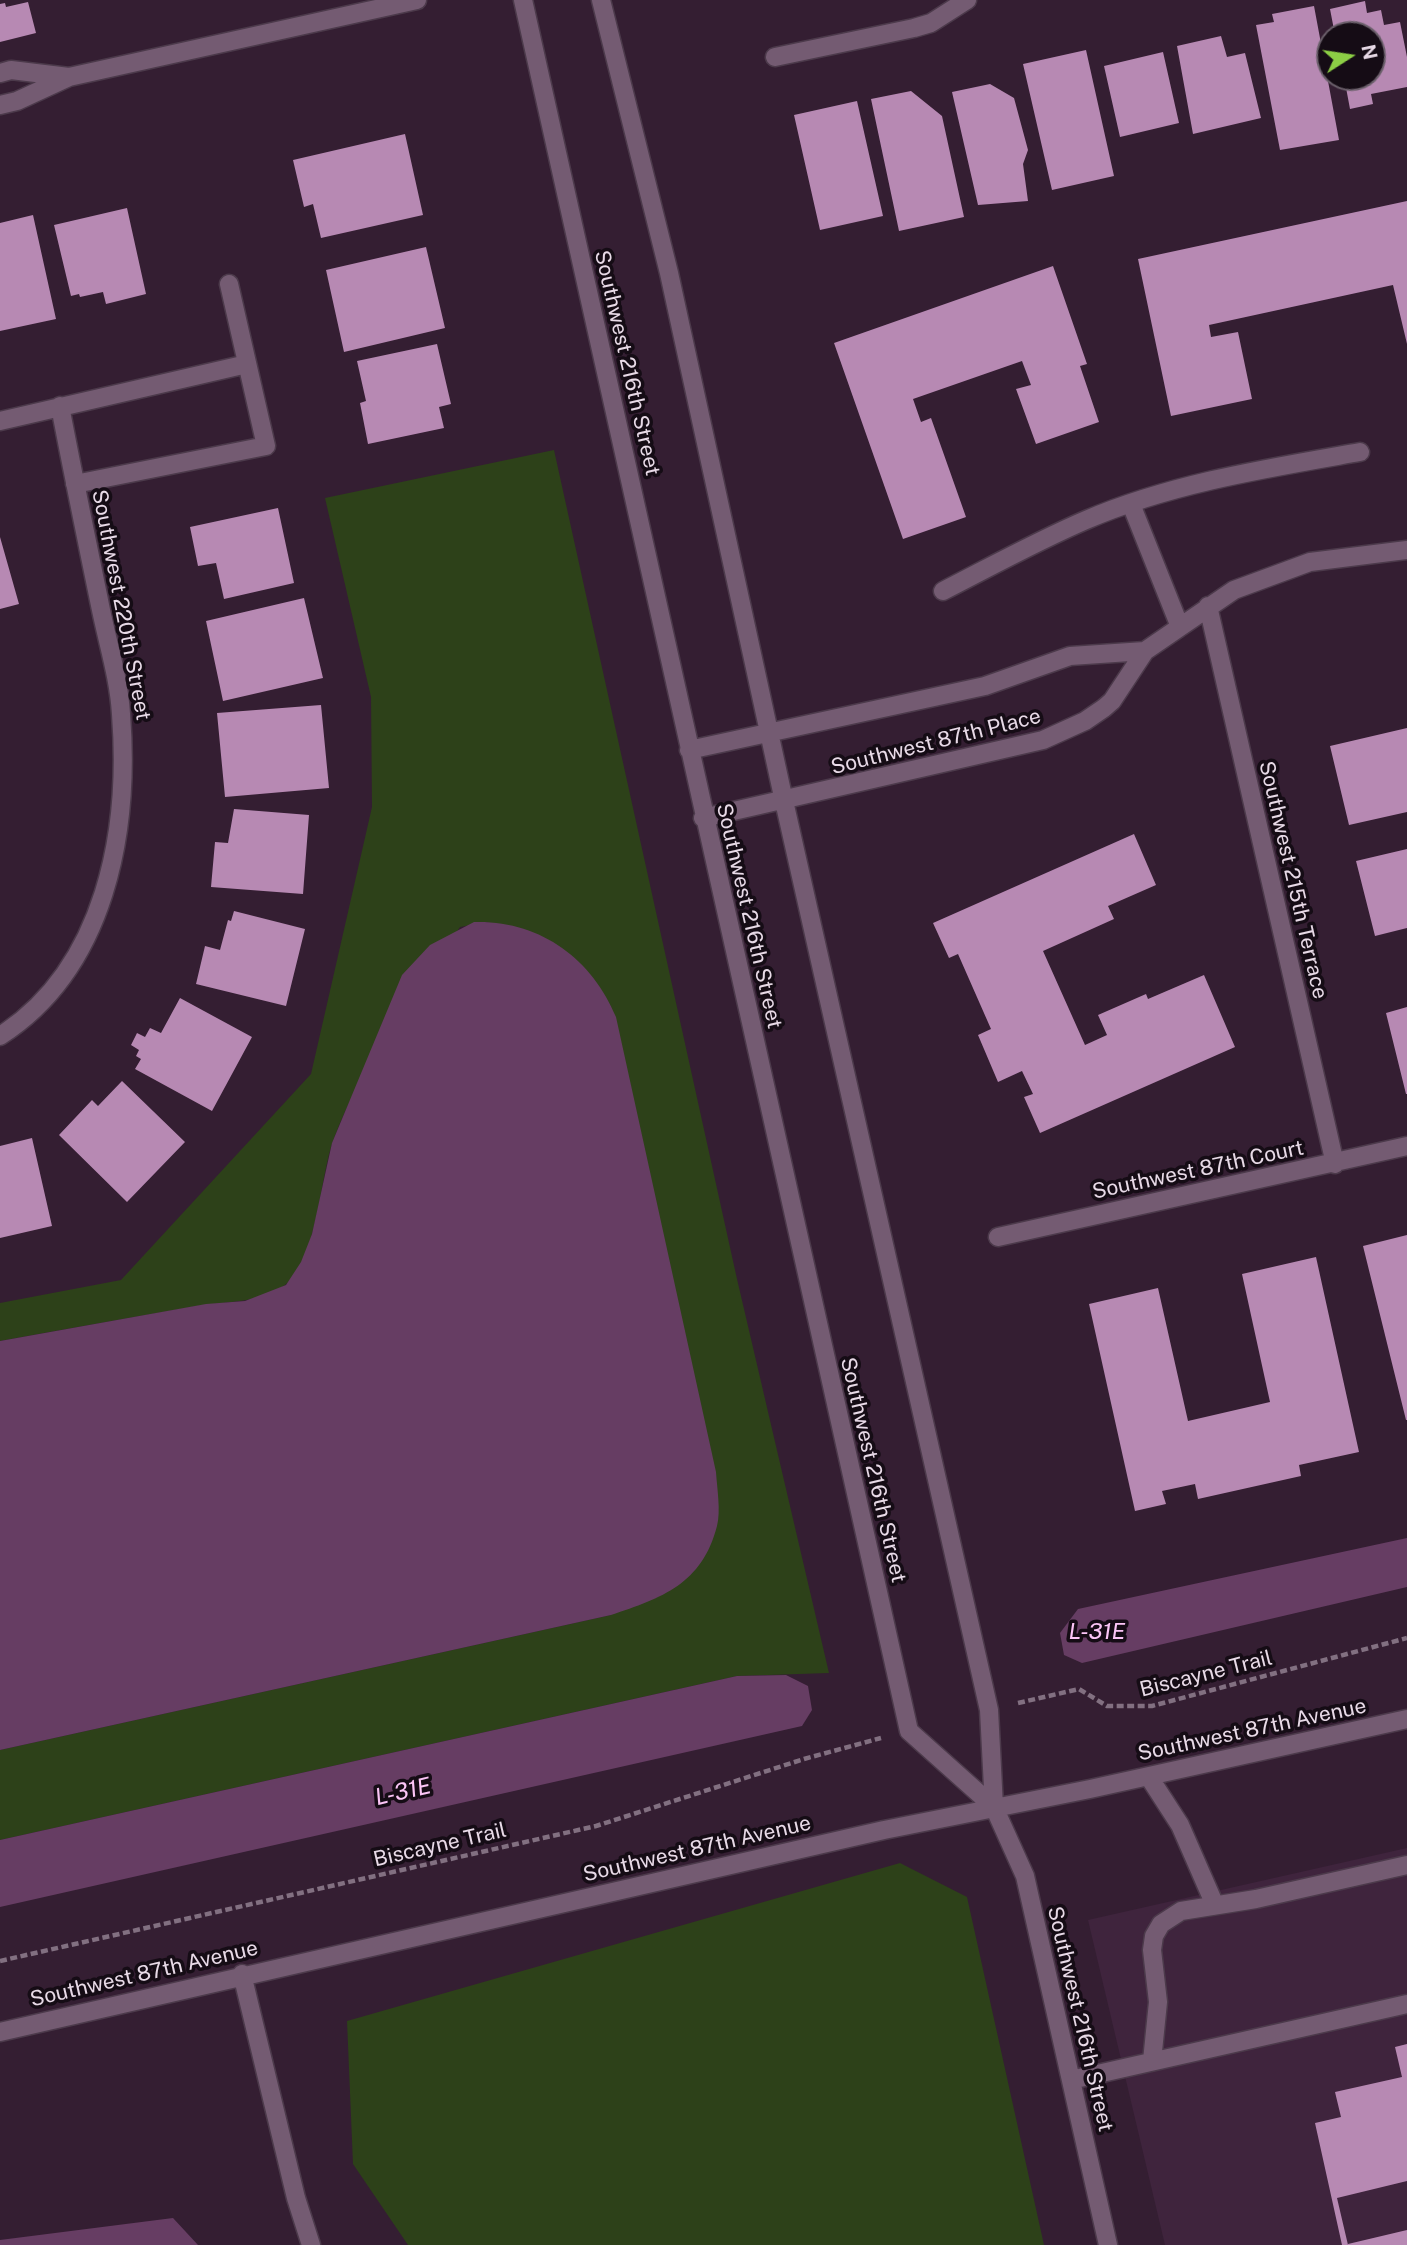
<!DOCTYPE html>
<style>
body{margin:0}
#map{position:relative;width:1407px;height:2245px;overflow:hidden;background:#341e32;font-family:"Public Sans",sans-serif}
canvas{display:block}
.north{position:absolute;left:1316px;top:21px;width:70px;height:70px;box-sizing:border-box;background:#150c15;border:2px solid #695e69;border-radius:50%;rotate:78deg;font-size:19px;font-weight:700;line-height:28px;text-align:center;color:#e8dae7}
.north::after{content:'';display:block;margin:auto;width:24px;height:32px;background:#8cce45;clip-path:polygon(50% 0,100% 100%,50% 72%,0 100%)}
</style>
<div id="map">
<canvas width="1407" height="2245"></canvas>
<div class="north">N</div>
</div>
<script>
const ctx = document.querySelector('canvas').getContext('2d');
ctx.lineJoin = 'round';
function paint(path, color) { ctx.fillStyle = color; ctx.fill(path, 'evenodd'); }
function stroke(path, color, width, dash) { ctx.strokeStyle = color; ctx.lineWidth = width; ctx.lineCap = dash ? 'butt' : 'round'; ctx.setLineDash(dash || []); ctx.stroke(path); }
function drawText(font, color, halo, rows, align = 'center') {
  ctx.font = font + ' "Public Sans",sans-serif'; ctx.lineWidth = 7; ctx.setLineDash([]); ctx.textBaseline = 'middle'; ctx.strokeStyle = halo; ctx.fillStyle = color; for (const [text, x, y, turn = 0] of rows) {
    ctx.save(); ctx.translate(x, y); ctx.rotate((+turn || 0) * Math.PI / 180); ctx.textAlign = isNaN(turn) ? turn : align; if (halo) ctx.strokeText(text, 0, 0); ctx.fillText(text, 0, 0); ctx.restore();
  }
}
paint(new Path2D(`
 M1407 1848V2245H1165L1088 1920Z`), '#3f243d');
paint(new Path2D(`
 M554 450 737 1279 829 1673 737 1676 0 1840V1750L611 1615 488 922 460 927C414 996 362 1062 333 1141 320 1177 317 1261 285 1285 261 1303 227 1301 198 1306 132 1317 66 1329 0 1341V1303L121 1280 311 1074 372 807 371 697 325 498Z
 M900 1863 967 1897 1044 2245H408L353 2164 347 2021Z`), '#2d4119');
paint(new Path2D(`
 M474 922C539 920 592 958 616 1017L716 1472C717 1488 721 1511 717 1526 702 1584 662 1598 611 1615L0 1750V1341L206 1304 245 1301 286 1285 301 1262 312 1234 332 1143 402 975 430 945Z
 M1407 1538V1587L1082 1663 1064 1655 1060 1633 1078 1609Z
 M786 1675 808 1686 812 1710 802 1726 0 1907V1840L737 1676Z
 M173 2218 198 2245H0V2240Z`), '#663d63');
paint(new Path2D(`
 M1365 1 1367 13 1381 10 1384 25 1400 22 1407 57V87L1371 94 1373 104 1350 109 1344 77H1372V35H1335L1330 9Z
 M28 2 36 33 0 42V4L5 3 6 7Z
 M1314 6 1339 140 1280 150 1256 25 1274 22 1272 14Z
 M1221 36 1227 57 1245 53 1261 118 1193 134 1177 46Z
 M1086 50 1114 176 1052 190 1023 64Z
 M1163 52 1179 123 1120 137 1104 66Z
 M990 84 1014 98 1028 150 1023 164 1028 201 978 205 952 92Z
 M911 91 942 116 964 217 899 231 871 99Z
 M857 101 883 216 820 230 794 115Z
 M405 134 423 215 321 238 313 204 304 207 293 160Z
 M1407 201V344L1393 285 1209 325 1211 337 1238 332 1252 399 1171 416 1138 259Z
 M127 208 146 294 106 304 103 292 80 297 79 294 71 296 54 225Z
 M33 215 56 319 0 331V223Z
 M426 247 445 328 344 352 326 270Z
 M1053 266 1087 364 1080 366 1099 422 1036 444 1016 389 1031 385 1022 361 913 399 921 422 931 418 966 517 903 539 834 343Z
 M437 344 451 404 439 407 444 428 368 444 360 403 366 401 357 361Z
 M278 508 294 583 224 599 216 563 198 566 190 527Z
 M0 537 19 604 0 609Z
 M304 598 323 678 223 701 206 621Z
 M321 705 329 788 225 797 217 713Z
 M1407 728V812L1349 825 1330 746Z
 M234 809 309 815 303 894 211 887 215 842 228 843Z
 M1134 834 1156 885 1108 906 1114 919 1043 951 1085 1045 1107 1035 1098 1015 1146 994 1148 999 1204 975 1235 1047 1040 1133 1024 1097 1033 1094 1022 1071 998 1082 978 1035 991 1029 958 954 949 958 933 923Z
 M1407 849V928L1375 936 1356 861Z
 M234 911 305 929 286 1006 196 984 205 946 220 950 228 920 231 921Z
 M180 998 252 1037 212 1111 135 1069 141 1059 136 1056 139 1050 131 1045 137 1033 145 1037 150 1028 161 1033Z
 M1407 1007V1094H1406L1386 1013Z
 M122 1081 185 1142 127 1202 59 1135 92 1100 98 1106Z
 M32 1138 52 1226 0 1238V1146Z
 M1407 1235V1420H1406L1363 1246Z
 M1316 1257 1359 1452 1299 1465 1301 1476 1198 1499 1195 1484 1162 1491 1166 1504 1135 1511 1089 1304 1158 1288 1188 1421 1270 1402 1242 1274Z
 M1407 2044V2181L1337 2198 1348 2245H1342L1315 2123 1341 2117 1335 2092 1402 2077 1395 2047Z
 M1407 2230V2245H1348V2244Z`), '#b789b3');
const minor = new Path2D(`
 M523 0 909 1731 994 1807
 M601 0 669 273 784 801 989 1710 994 1807 1025 1876 1108 2245
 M775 57 914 28 931 23 967 0
 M0 73 11 70 69 77
 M0 105 17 101 69 77 417 0
 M0 421 247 364
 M75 484 266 446 229 284
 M1131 504 1180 627
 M943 591C990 567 1037 541 1086 520 1172 483 1269 468 1360 452
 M1208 606 1335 1164
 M689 750 985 686 1070 656 1145 651
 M703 818 1043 740 1085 721 1104 708 1112 701 1145 651 1234 590 1310 562 1407 550
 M0 1036C106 968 130 831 121 714 119 679 108 644 101 610 87 542 73 474 60 406
 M998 1237 1407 1146
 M1149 1777 1180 1825 1214 1903
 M242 1974 296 2198 311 2245
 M0 2032 884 1830 1090 1789 1407 1719
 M1152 2061 1158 2002 1152 1950 1154 1936 1161 1924 1181 1911 1256 1899 1407 1865
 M1071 2080 1407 2004`);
stroke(minor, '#4c3a4b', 21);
stroke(new Path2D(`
 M1018 1703 1079 1689 1107 1706H1152L1407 1638
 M0 1961 596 1826 804 1759 881 1738`), '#827081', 4.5, [7, 3.5]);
stroke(minor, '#745b72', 18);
drawText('21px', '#e8dae7', '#150c15', [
 ["Southwest 216th Street",627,363,77],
 ["Southwest 220th Street",121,605,79],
 ["Southwest 87th Place",936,742,-14],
 ["Southwest 215th Terrace",1293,880,77],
 ["Southwest 216th Street",749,916,77],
 ["Southwest 87th Court",1198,1170,-12],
 ["Southwest 216th Street",873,1470,77],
 ["Biscayne Trail",1206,1674,-14],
 ["Southwest 87th Avenue",1252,1730,-12],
 ["Biscayne Trail",440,1845,-13],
 ["Southwest 87th Avenue",697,1849,-13],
 ["Southwest 87th Avenue",144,1974,-13],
 ["Southwest 216th Street",1080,2019,77]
]);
drawText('italic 23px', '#fbc5f6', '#150c15', [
 ["L-31E",1097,1632],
 ["L-31E",403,1792,-13]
]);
</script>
